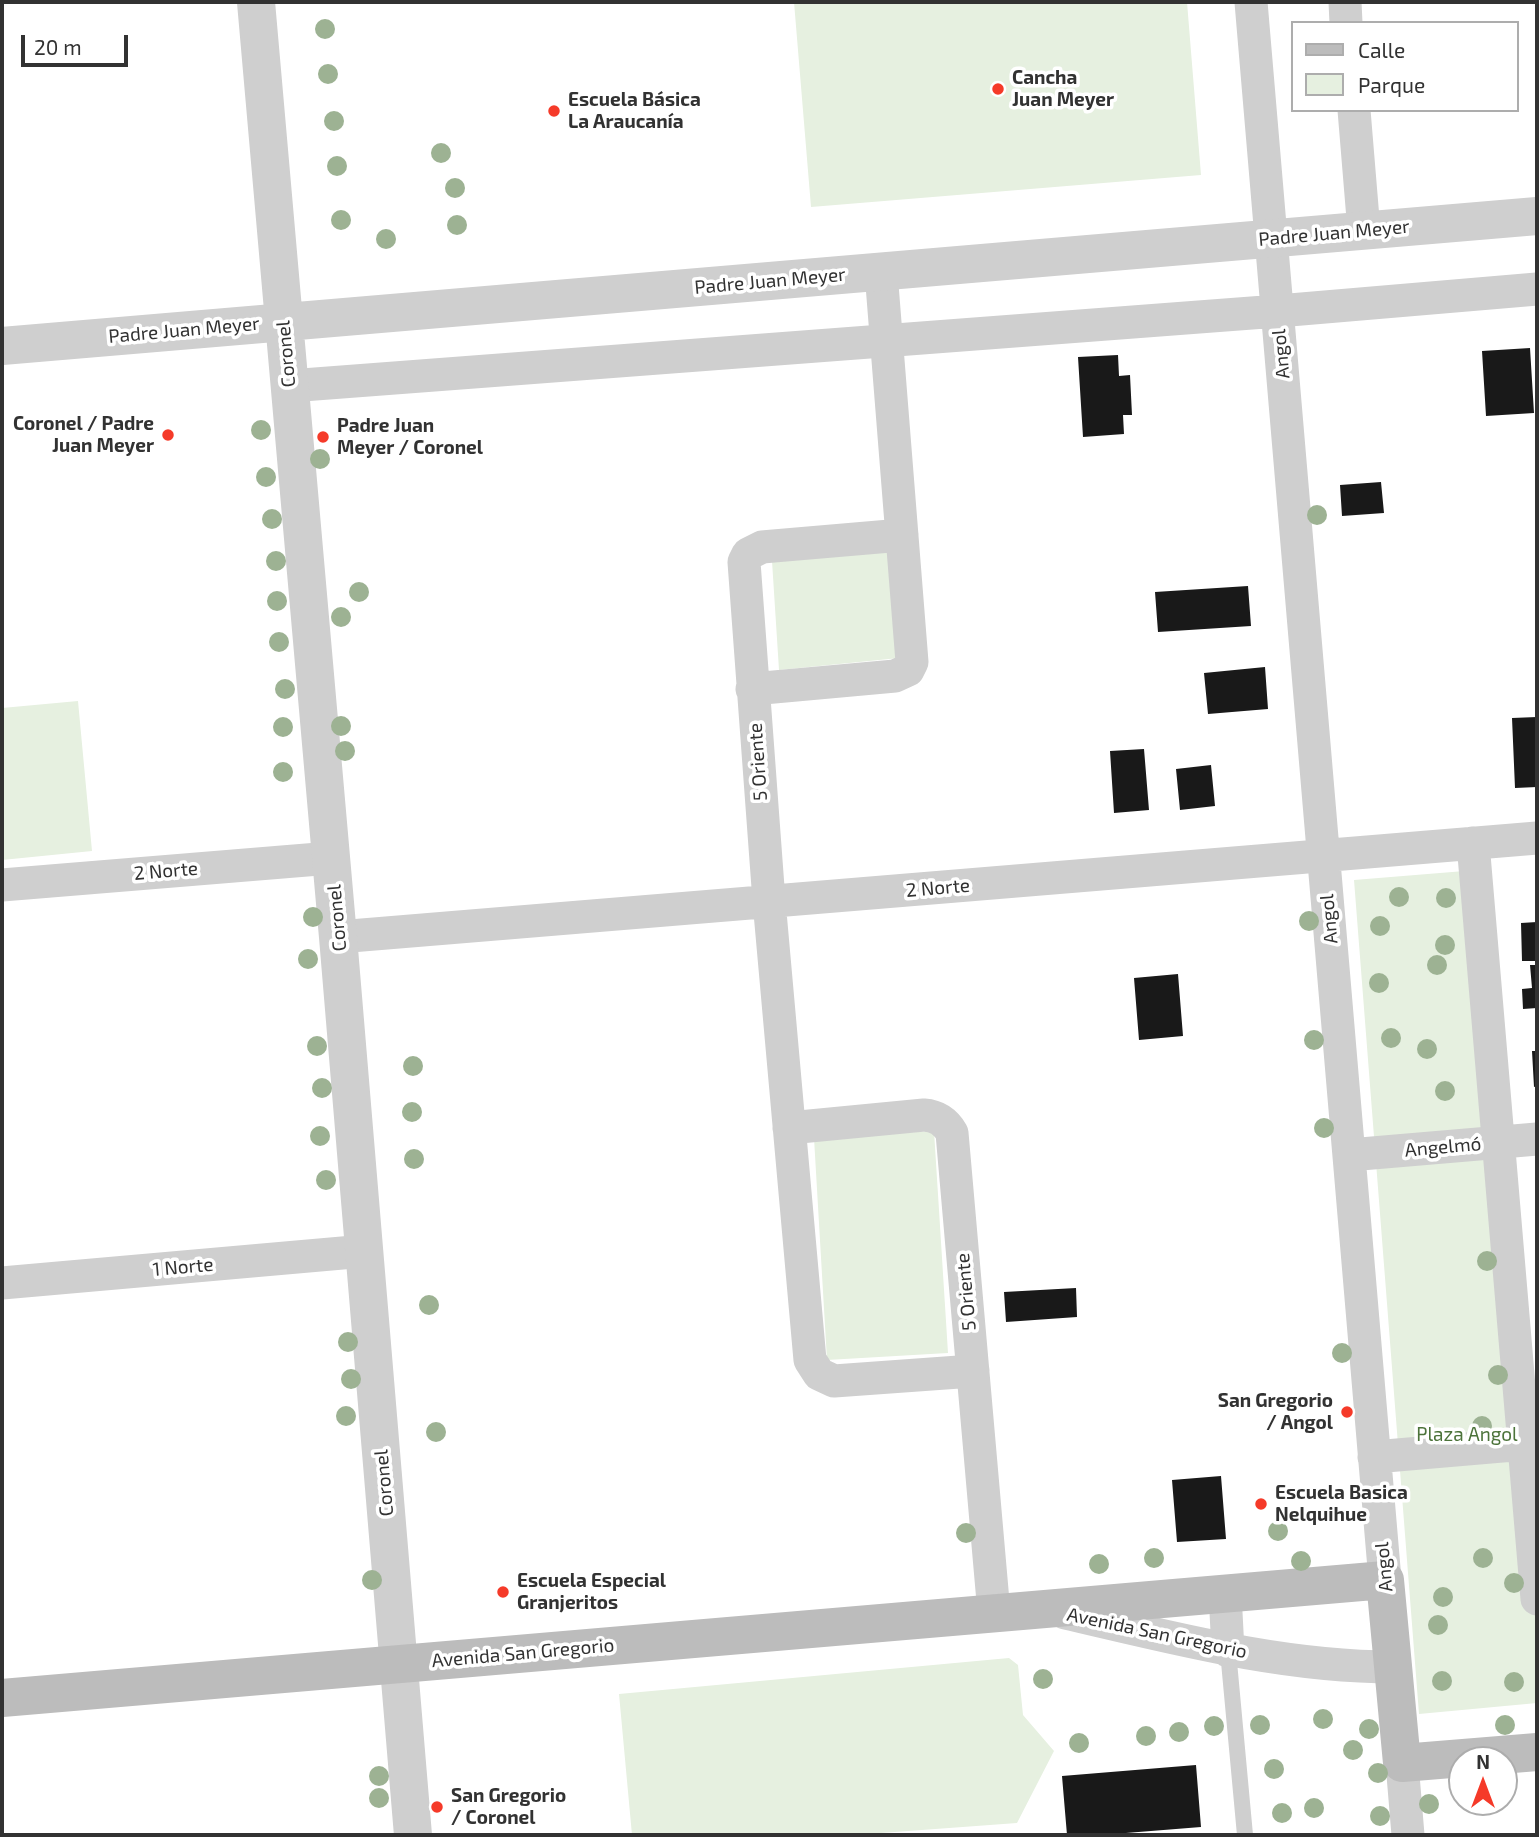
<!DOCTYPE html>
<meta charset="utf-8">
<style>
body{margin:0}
#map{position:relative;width:1539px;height:1837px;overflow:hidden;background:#fff;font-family:"Exo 2",sans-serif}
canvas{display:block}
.frame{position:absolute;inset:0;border:4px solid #323232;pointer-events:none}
.legend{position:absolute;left:1291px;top:21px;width:228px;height:91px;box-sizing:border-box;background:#fff;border:2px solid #adadad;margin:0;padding:9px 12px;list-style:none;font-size:21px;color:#323232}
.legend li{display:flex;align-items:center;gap:14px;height:35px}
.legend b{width:35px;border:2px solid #adadad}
.north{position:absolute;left:1448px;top:1746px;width:70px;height:70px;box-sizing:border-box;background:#fff;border:2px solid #adadad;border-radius:50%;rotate:0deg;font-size:19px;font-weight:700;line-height:28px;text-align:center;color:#323232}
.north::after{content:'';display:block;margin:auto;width:24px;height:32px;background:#f53a29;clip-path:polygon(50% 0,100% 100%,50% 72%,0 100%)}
.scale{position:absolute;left:21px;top:35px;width:107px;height:32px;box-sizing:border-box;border:4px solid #323232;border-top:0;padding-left:9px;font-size:21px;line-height:24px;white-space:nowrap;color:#323232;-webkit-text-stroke:5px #fff;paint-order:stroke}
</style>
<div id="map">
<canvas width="1539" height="1837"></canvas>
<div class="frame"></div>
<ul class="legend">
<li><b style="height:9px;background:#bcbcbc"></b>Calle</li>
<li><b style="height:19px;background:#e6f0e0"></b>Parque</li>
</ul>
<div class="north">N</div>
<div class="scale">20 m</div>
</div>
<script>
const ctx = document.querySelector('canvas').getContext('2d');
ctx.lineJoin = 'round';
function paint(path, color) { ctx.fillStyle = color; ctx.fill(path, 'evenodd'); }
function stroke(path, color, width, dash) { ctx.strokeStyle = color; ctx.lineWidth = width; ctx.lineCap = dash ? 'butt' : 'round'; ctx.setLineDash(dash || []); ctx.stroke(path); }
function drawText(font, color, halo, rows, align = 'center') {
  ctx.font = font + ' "Exo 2",sans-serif'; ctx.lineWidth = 7; ctx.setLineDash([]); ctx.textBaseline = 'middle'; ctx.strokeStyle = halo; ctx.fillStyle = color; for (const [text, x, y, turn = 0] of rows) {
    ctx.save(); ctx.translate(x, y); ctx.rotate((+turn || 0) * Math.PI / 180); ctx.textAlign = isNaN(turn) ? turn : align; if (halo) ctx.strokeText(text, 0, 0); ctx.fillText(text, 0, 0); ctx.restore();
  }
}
paint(new Path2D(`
 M794 2H1187L1201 175 811 207Z
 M888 550 899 658 779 670 772 561Z
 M78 701 92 851 2 860V708Z
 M1489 869 1537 1441V1703L1419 1714 1354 880Z
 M934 1131 948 1353 827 1360 814 1138Z
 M1009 1658 1018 1665 1023 1715 1054 1751 1017 1823 854 1835H632L619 1694Z`), '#e6f0e0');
paint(new Path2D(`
 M1530 348 1534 413 1486 416 1482 351Z
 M1118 355 1119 376 1130 375 1132 415H1123L1124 434 1083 437 1078 357Z
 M1381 482 1384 513 1342 516 1340 485Z
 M1248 586 1251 626 1158 632 1155 592Z
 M1265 667 1268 709 1208 714 1204 673Z
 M1537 717V787L1515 788 1512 718Z
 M1144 749 1149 810 1114 813 1110 751Z
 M1211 765 1215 806 1180 810 1176 769Z
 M1537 922V961H1522L1521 923Z
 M1530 965H1537V1008L1523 1009 1522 989 1532 988Z
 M1178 974 1183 1036 1139 1040 1134 978Z
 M1532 1051H1537V1086L1534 1087Z
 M1076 1288 1077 1317 1006 1322 1004 1292Z
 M1221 1476 1226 1539 1177 1542 1172 1480Z
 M1196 1765 1201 1827 1101 1835H1067L1062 1776Z`), '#191919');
stroke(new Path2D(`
 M1228 1651 1245 1835`), '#cfcfcf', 16);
stroke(new Path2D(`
 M1251 2 1385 1580
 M1345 2 1346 23
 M1354 110 1364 231
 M289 386 1278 311 1537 289
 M902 535 762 547 748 554 744 562 769 901 810 1360 819 1374 834 1381 973 1371
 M752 689 895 676 908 670 912 662 881 272
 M1473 843 1537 1599
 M2 885 331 858
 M338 937 1537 838
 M789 1128 924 1115C937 1116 945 1121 952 1133L994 1613
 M1349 1155 1537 1139
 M2 1283 365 1251
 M1374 1457 1537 1443
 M1225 1593 1228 1651
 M1065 1613C1173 1638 1282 1667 1394 1667
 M1402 1763 1408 1835`), '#cfcfcf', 33);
stroke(new Path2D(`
 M256 2 338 937 413 1835
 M2 346 1537 216`), '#cfcfcf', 38);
stroke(new Path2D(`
 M2 1698 1385 1580 1402 1763 1537 1752`), '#bcbcbc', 38);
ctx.fillStyle = '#9db293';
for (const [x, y] of [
 [325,29],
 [328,74],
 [334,121],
 [441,153],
 [337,166],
 [455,188],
 [341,220],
 [457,225],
 [386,239],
 [261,430],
 [320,459],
 [266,477],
 [1317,515],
 [272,519],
 [276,561],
 [359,592],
 [277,601],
 [341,617],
 [279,642],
 [285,689],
 [341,726],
 [283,727],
 [345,751],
 [283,772],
 [1399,897],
 [1446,898],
 [313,917],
 [1309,921],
 [1380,926],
 [1445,945],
 [308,959],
 [1437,965],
 [1379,983],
 [1391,1038],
 [1314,1040],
 [317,1046],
 [1427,1049],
 [413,1066],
 [322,1088],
 [1445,1091],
 [412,1112],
 [1324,1128],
 [320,1136],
 [414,1159],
 [326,1180],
 [1487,1261],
 [429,1305],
 [348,1342],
 [1342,1353],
 [1498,1375],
 [351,1379],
 [346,1416],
 [1482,1426],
 [436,1432],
 [1278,1531],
 [966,1533],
 [1154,1558],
 [1483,1558],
 [1301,1561],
 [1099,1564],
 [372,1580],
 [1514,1583],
 [1443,1597],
 [1438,1625],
 [1043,1679],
 [1442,1681],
 [1514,1682],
 [1323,1719],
 [1260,1725],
 [1505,1725],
 [1214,1726],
 [1369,1729],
 [1179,1732],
 [1146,1736],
 [1079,1743],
 [1353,1750],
 [1274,1769],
 [1378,1773],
 [379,1776],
 [379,1798],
 [1429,1804],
 [1314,1808],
 [1282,1813],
 [1380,1816]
]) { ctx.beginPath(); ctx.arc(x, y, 10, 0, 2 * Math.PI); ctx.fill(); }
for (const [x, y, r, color] of [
 [998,89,7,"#f53a29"],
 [554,111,7,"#f53a29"],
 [168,435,7,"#f53a29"],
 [323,437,7,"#f53a29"],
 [1347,1412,7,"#f53a29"],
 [1261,1504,7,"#f53a29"],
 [503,1592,7,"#f53a29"],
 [437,1807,7,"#f53a29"]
]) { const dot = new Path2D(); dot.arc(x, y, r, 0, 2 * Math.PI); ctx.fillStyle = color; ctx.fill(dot); stroke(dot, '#fff', 2.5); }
drawText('bold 19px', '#323232', '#fff', [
 ["Cancha",1012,78],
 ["Juan Meyer",1012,100],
 ["Escuela Básica",568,100],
 ["La Araucanía",568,122],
 ["Coronel / Padre",154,424,"right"],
 ["Juan Meyer",154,446,"right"],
 ["Padre Juan",337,426],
 ["Meyer / Coronel",337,448],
 ["San Gregorio",1333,1401,"right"],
 ["/ Angol",1333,1423,"right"],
 ["Escuela Basica",1275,1493],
 ["Nelquihue",1275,1515],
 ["Escuela Especial",517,1581],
 ["Granjeritos",517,1603],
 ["San Gregorio",451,1796],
 ["/ Coronel",451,1818]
], 'left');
drawText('19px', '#323232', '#fff', [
 ["Padre Juan Meyer",1334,233,-5],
 ["Padre Juan Meyer",770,281,-5],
 ["Padre Juan Meyer",184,330,-5],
 ["Coronel",286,354,-95],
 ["Angol",1281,354,-95],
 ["5 Oriente",758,762,-94],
 ["2 Norte",166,871,-5],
 ["2 Norte",938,888,-5],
 ["Coronel",337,918,-95],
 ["Angol",1329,919,-95],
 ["Angelmó",1443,1147,-5],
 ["1 Norte",183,1267,-5],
 ["5 Oriente",966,1292,-95],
 ["Coronel",384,1483,-95],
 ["Angol",1384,1567,-95],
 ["Avenida San Gregorio",1157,1633,12],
 ["Avenida San Gregorio",523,1653,-5]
]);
drawText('19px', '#4c733a', '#fff', [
 ["Plaza Angol",1467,1435]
]);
</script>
